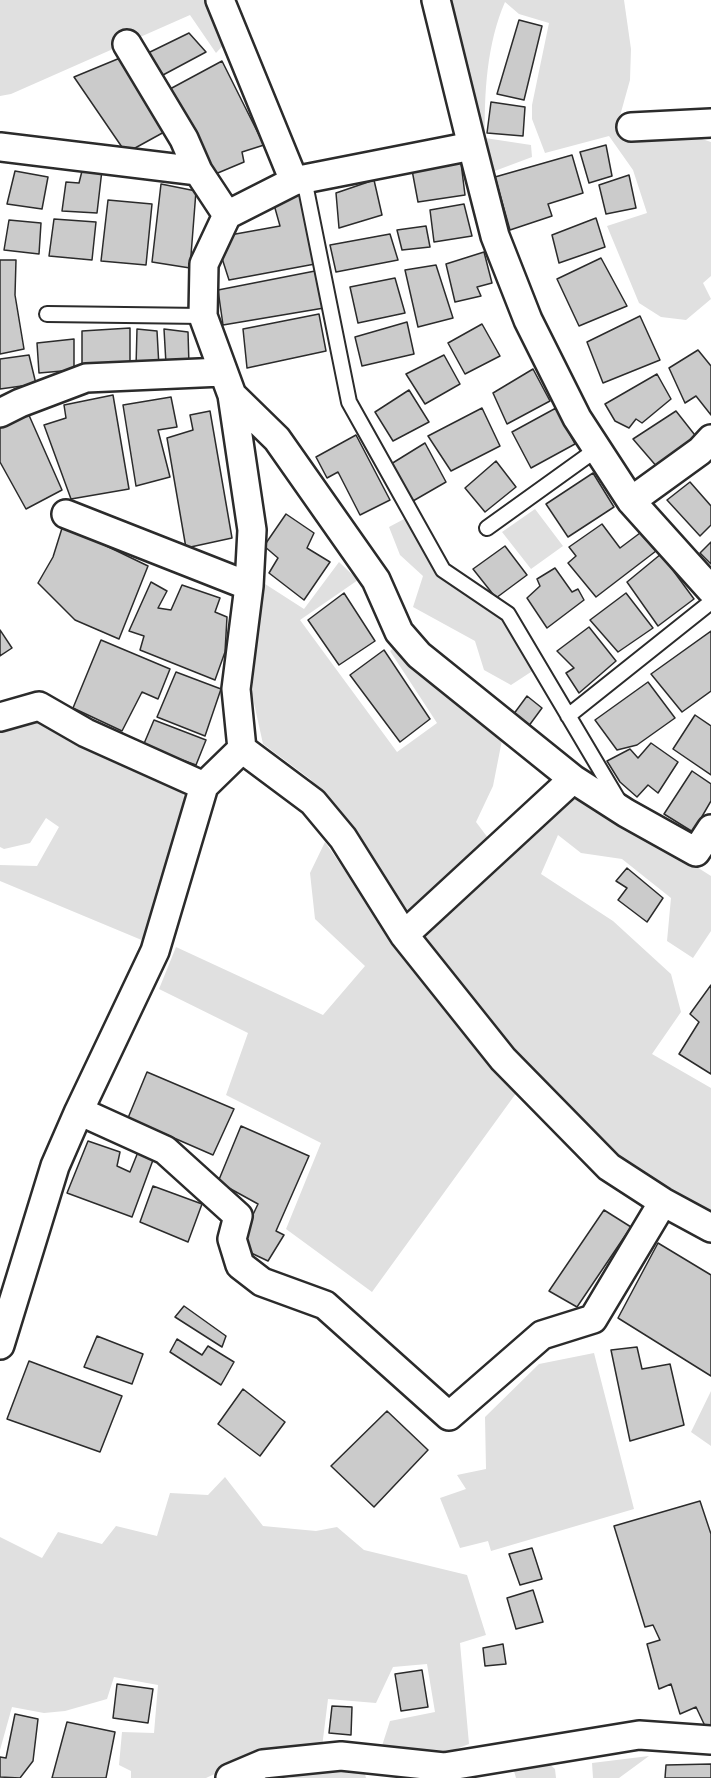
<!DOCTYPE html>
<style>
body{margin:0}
canvas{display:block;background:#fff}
</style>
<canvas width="711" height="1778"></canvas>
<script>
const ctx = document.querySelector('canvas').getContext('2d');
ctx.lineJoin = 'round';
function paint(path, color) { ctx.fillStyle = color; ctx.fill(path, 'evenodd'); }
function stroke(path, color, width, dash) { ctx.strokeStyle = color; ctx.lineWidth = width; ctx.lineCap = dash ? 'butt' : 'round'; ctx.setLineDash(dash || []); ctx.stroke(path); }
paint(new Path2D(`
 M0 0H205L227 41 216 53 190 15 11 94 0 96Z
 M450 0H624L631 49 630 80 618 123 629 137H696L711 142V276L703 283 711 299 686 320 661 317 639 303 607 226 647 213 633 170 609 136 545 153 532 119V105L549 23 519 14 505 2C487 43 484 93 485 138L531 145 532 157 492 172Z
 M535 509 563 546 531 569 502 532Z
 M406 518 439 575 506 619 534 670 511 685 484 670 475 641 413 607 423 576 400 555 389 527Z
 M339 562 358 580 300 620 397 752 437 723 390 651 398 644 503 735 493 786 476 822 488 838 408 914 345 820 310 779 263 744 252 694 262 582 304 609Z
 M37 720 183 794 188 813 144 941 0 881V865L37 866 59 827 46 818 30 843 4 849 0 847V733L7 727Z
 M575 790 711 876V931L693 958 667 941 671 898 622 859 581 853 558 835 541 874 613 921 671 974 681 1012 652 1054 711 1088V1219L612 1158 515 1057 418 936Z
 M325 842 385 929 517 1092 372 1292 286 1229 321 1143 226 1095 248 1033 159 989 176 947 323 1015 365 966 315 919 310 873Z
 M594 1353 634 1509 491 1551 488 1541 460 1548 440 1498 466 1489 457 1475 486 1469 485 1417 539 1364Z
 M711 1391V1446L691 1432Z
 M225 1477 263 1526 316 1531 337 1527 364 1550 467 1575 486 1635 460 1643 469 1744 436 1757 380 1752 390 1721 435 1712 427 1664 393 1667 376 1703 328 1699 322 1747 266 1750 206 1778H131V1771L119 1765 122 1732 154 1733 158 1685 114 1677 107 1699 65 1711 44 1713 12 1707 0 1750V1537L42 1558 58 1532 102 1544 116 1526 157 1536 170 1493 208 1495Z
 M649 1756 619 1778H593L592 1763Z
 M548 1763 555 1769 556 1778H516L514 1771Z
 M332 1766 365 1774 366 1778H289Z`), '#e0e0e0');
const building = new Path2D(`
 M519 20 542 26 524 100 497 94Z
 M189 33 206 52 163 75 148 53Z
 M120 58 166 131 126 153 74 77Z
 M222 61 264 145 242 152 244 162 213 175 170 89Z
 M491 102 525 107 523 136 487 133Z
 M606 145 612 176 589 183 580 152Z
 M572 155 583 193 548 204 552 216 510 230 495 177Z
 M461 163 465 195 418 202 412 170Z
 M83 167 102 170 97 213 62 211 66 182 79 183Z
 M15 171 48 177 42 209 7 204Z
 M629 175 636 208 606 214 599 185Z
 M374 180 382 215 339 228 336 193Z
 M161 184 196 191 190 268 152 262Z
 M301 193 315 264 229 280 220 252 230 235 280 226 273 201Z
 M108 200 152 204 146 265 101 261Z
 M464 204 472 236 434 242 430 210Z
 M596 218 605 247 559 263 552 235Z
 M54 219 96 222 92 260 49 256Z
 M9 220 41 223 39 254 4 250Z
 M426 226 430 247 402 250 397 230Z
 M390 234 398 260 336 272 330 245Z
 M484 252 492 283 477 287 481 296 455 302 446 264Z
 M601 258 627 306 579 326 557 279Z
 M0 260H16L15 295 24 349 0 354Z
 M436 265 453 318 418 327 405 270Z
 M315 271 324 308 223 325 218 290Z
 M395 278 405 313 358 323 350 287Z
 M319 314 326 351 247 368 243 329Z
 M640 316 660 360 603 383 587 342Z
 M407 322 414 354 362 366 355 337Z
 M482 324 500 356 465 374 448 343Z
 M130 328V369H82V331Z
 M137 329 157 331 159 367H136Z
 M164 329 188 332 189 365 166 364Z
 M74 339V370L39 373 37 343Z
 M698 350 711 366V415L696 396 685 403 669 368Z
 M29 355 36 384 0 389V359Z
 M444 355 460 384 425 404 406 374Z
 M533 369 550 401 507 424 493 393Z
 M657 374 671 399 642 423 636 419 629 428 615 421 605 404Z
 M409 390 429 422 393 441 375 412Z
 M113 395 129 489 71 499 44 425 66 418 64 405Z
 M171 397 177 427 158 430 170 477 136 486 123 405Z
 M482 408 500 446 451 471 428 436Z
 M556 408 575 444 531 468 512 432Z
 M210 411 232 538 186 548 167 438 193 430 190 415Z
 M676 411 698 439 658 468 633 439Z
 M28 413 62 490 26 509 0 462V427Z
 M356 435 390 500 360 515 338 472 327 478 316 457Z
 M425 443 446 482 413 501 391 464Z
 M496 461 516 487 485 512 465 488Z
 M593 473 614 507 568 537 546 504Z
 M690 482 711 506V525L700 536 667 500Z
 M286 514 314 533 307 548 330 562 304 600 269 573 278 558 264 546Z
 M602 524 620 548 640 533 656 551 596 597 568 563 576 556 569 547Z
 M63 525 148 566 119 639 75 620 38 583 53 557Z
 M711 542V564L700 553Z
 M505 546 527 575 496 598 473 569Z
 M661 554 694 599 658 626 627 582Z
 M555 568 572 592 578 589 584 600 547 628 527 598 540 586 537 579Z
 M151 582 167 591 158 608 171 610 182 585 220 598 215 612 227 617 225 652 215 680 140 650 144 636 129 631Z
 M344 593 375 641 339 665 308 620Z
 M626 593 653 628 618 652 590 620Z
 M589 627 616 661 579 693 566 673 574 668 557 651Z
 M0 630 12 648 0 656Z
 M711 631V691L682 712 651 674Z
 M101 640 170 669 158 699 142 692 122 731 73 708Z
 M384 650 430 719 400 742 350 675Z
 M176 672 221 689 205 736 157 717Z
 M648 682 675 718 637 745 617 750 595 720Z
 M527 696 542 708 528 727 513 715Z
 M695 715 711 726V775L673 749Z
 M154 720 206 740 196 765 143 746Z
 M651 743 678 762 658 793 648 785 637 797 620 782 607 761 630 749 638 758Z
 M692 771 711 784V801L693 832 664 814Z
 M627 868 663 898 647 922 618 900 627 888 616 881Z
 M711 985V1074L679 1054 699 1022 690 1014Z
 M147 1072 234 1109 213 1155 128 1118Z
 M241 1126 309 1156 276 1231 284 1235 268 1261 249 1252V1245L241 1240 258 1204 218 1182Z
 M88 1141 120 1152 117 1166 130 1172 138 1152 153 1160 132 1217 67 1193Z
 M153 1186 202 1204 188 1242 140 1222Z
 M604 1210 631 1227 577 1307 549 1291Z
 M658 1243 711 1275V1376L618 1318Z
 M184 1306 226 1336 222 1347 175 1317Z
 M97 1336 143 1354 132 1384 84 1367Z
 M177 1339 202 1355 208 1346 234 1362 221 1385 170 1352Z
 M637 1347 642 1369 670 1364 684 1425 630 1441 611 1350Z
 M29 1361 122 1396 100 1452 7 1419Z
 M243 1389 285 1422 260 1456 218 1424Z
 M387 1411 428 1450 374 1507 331 1466Z
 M700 1501 711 1534V1727L705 1726 696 1707 680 1714 671 1684 659 1689 647 1644 660 1640 653 1625 645 1627 614 1526Z
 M532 1548 542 1579 520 1585 509 1554Z
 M533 1590 543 1622 516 1629 507 1598Z
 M503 1644 506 1664 485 1666 483 1648Z
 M422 1670 428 1707 401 1711 395 1674Z
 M117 1684 153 1689 148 1723 113 1718Z
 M332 1706 352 1707 351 1735 329 1733Z
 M15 1714 38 1719 33 1761 20 1778 0 1777V1757L6 1758Z
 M67 1722 115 1732 106 1778H52Z
 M711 1764V1778H665L666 1765Z`);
paint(building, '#cbcbcb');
stroke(building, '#2b2b2b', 1.5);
const lane = new Path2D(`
 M304 179 349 402 443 570 508 614 620 803
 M47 314 203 316
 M487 528 597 449
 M568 716 711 602`);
const street = new Path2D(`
 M220 0 294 181
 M436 0 472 146
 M127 44 184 139 198 171
 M631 127 711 123
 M0 147 198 171 227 215
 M232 395 277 439 376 580 399 632 419 655 573 779 626 813 696 852 711 829
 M0 413 20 403 86 378 222 372
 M631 501 700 451 711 439
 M66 514 249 586
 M0 717 39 706 86 733 204 786
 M242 749 313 802 343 838 404 935 503 1059 609 1167 663 1202 711 1228
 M404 935 573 779
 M79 1111 165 1150 238 1216 232 1239 240 1265 262 1282 325 1305 449 1416 542 1335 593 1319 663 1202
 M0 1345 55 1166 79 1111 155 951 204 786 242 749 236 689 249 586 252 530 232 395 203 316 204 264 227 215 294 181 472 146 495 236 528 320 577 418 631 501 711 590
 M230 1778 263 1764 341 1756 444 1767 639 1735 711 1740`);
stroke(lane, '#2b2b2b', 18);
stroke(street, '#2b2b2b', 32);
stroke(lane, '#fff', 14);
stroke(street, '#fff', 27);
</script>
